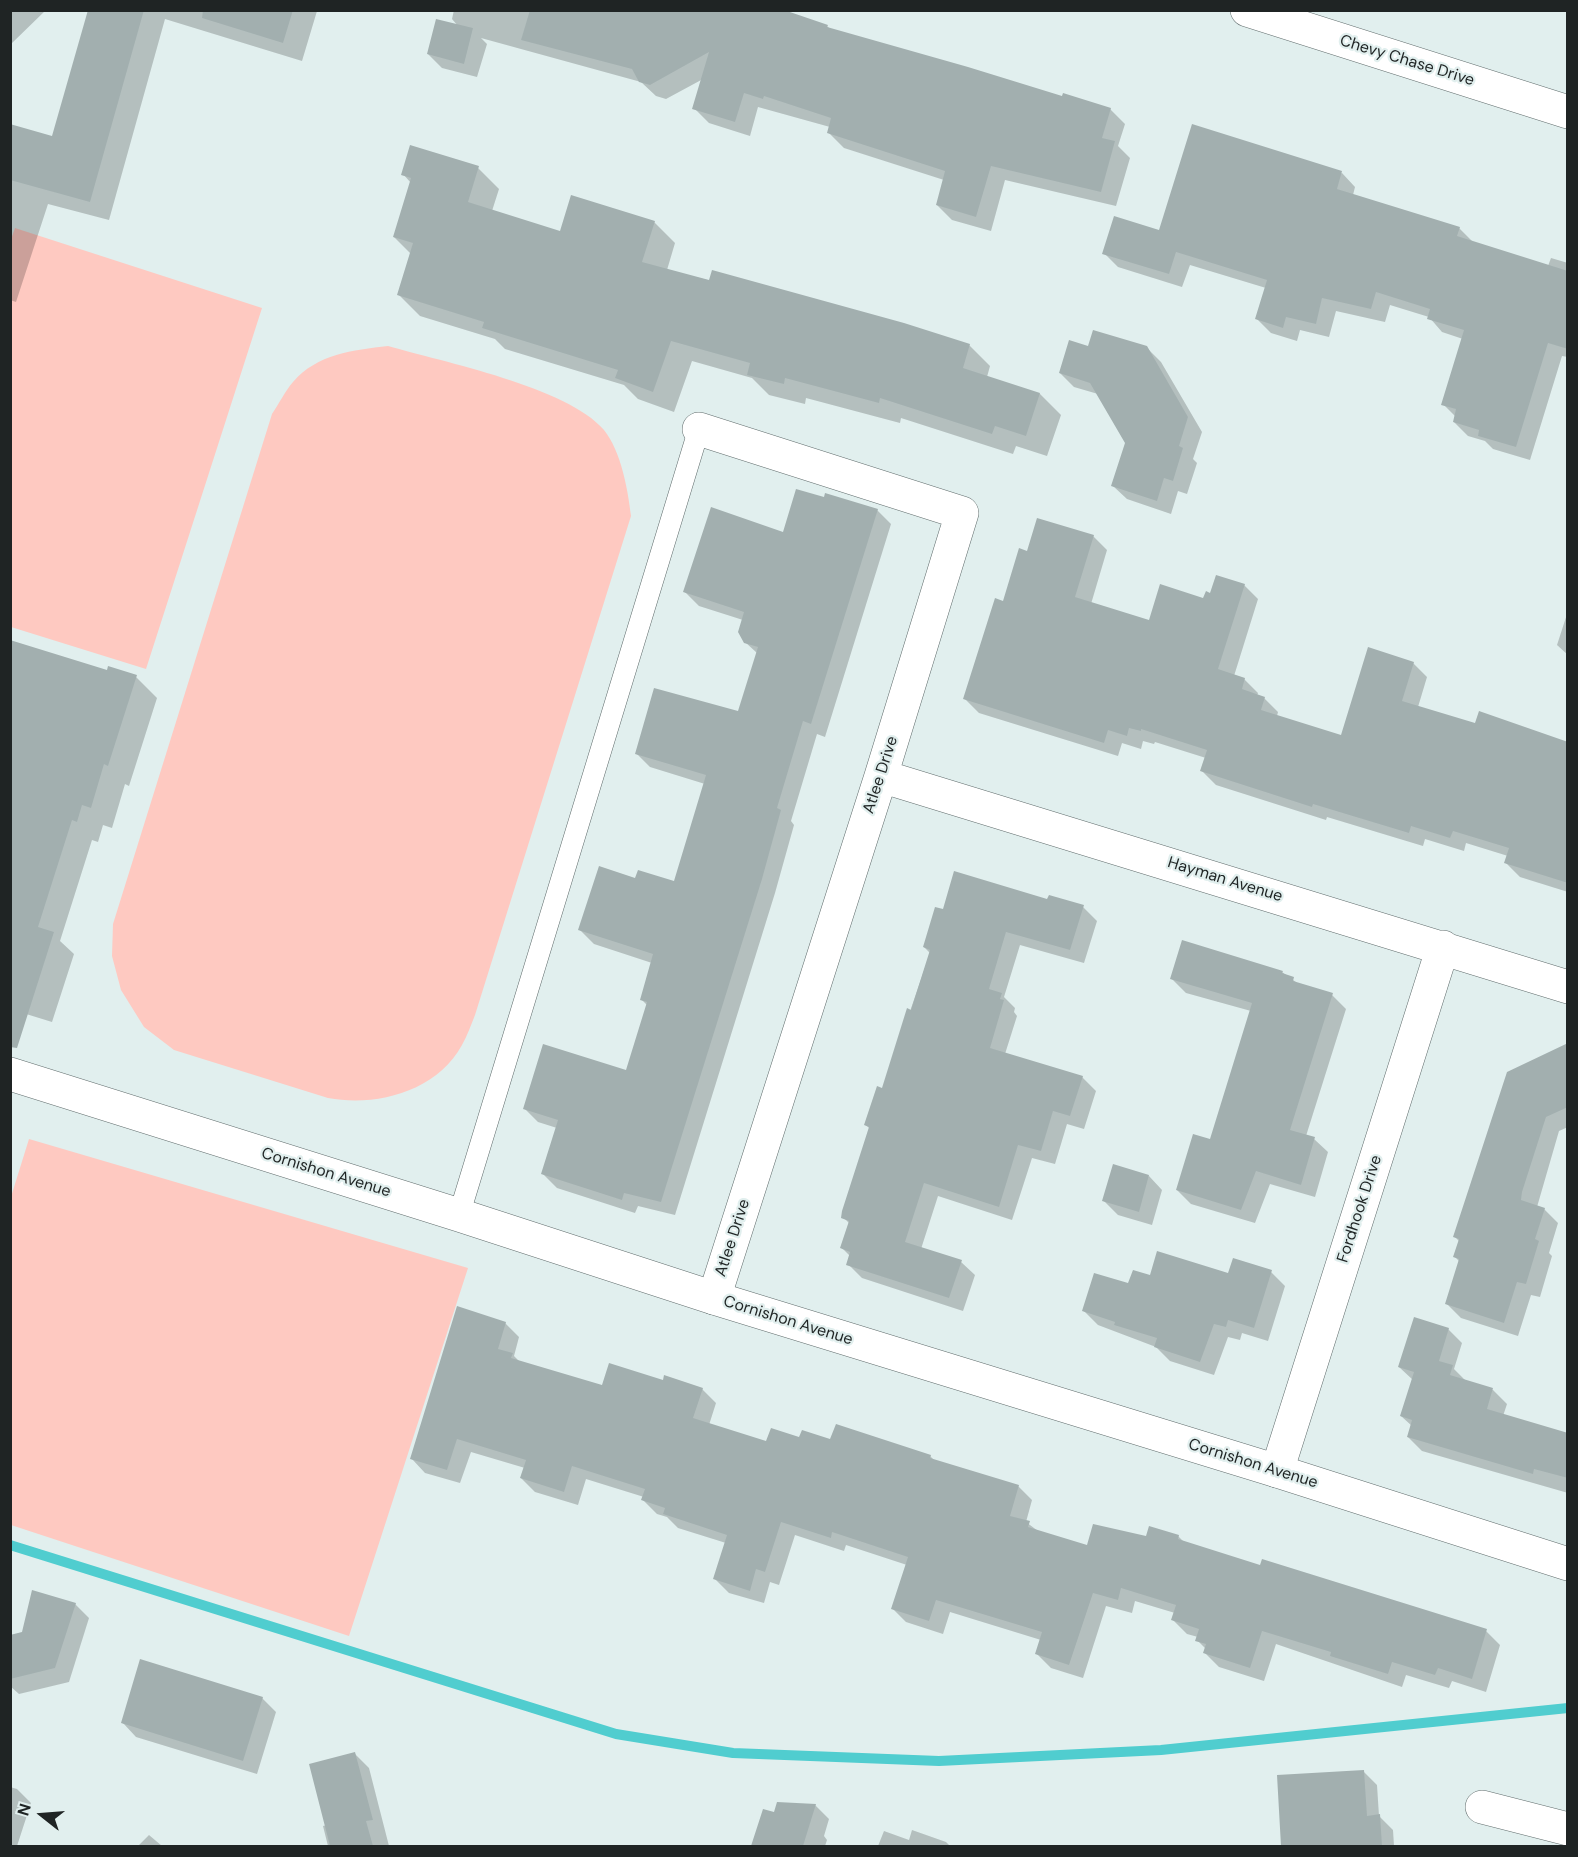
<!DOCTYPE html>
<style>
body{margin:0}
#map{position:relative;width:1578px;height:1857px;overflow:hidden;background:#e1efee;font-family:"DM Sans",sans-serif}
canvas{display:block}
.frame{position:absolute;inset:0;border:12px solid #1f2424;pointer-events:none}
.north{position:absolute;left:12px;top:1785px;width:60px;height:60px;-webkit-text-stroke:4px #e1efee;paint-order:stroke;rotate:287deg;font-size:16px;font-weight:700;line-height:24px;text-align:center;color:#1f2424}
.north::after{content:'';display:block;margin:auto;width:21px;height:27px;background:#1f2424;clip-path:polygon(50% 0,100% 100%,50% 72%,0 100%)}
</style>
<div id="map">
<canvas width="1578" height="1857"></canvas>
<div class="frame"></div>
<div class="north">N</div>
</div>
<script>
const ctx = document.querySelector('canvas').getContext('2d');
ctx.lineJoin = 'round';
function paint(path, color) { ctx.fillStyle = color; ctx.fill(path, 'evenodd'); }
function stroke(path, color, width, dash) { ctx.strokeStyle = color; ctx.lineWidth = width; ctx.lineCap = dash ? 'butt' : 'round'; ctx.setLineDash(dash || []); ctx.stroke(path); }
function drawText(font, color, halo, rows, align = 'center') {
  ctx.font = font + ' "DM Sans",sans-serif'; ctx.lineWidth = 4.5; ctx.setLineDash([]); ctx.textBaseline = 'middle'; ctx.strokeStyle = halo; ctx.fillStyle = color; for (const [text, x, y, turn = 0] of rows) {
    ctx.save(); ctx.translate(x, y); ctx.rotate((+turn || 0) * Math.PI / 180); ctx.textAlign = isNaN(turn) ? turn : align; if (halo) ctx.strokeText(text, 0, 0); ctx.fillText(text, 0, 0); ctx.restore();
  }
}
paint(new Path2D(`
 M15 228 262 308 146 669 11 627 10 242Z
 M388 346C443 362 568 387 604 430 621 451 628 490 631 516L475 1015C471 1025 467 1036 462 1045 436 1092 376 1107 328 1098L174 1050 144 1027 121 990 112 956 113 924 272 414C279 404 285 391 293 382 317 354 353 350 388 346Z
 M29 1139 468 1268 349 1636 11 1525 10 1200Z`), '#fec9c1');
paint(new Path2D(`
 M10 10H46L10 45Z
 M89 10 317 11 302 61 165 19 109 220 48 204 16 302 10 300V125L53 138Z
 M454 10H777L827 26 831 30 1063 98 1110 109 1125 124 1118 146 1130 158 1116 206 1005 180 991 231 952 220 937 205 944 180 844 148 829 133 830 127 758 107 750 136 709 123 694 108 703 79 666 99 656 96 641 82 481 38 487 44 477 77 442 68 428 54 458 26 452 19Z
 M478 168 499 189 492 211 561 232 654 222 675 243 667 270 969 345 990 366 987 377 1040 394 1061 415 1047 456 1016 446 1013 454 901 418 900 423 806 398 805 404 769 395 752 378 692 361 674 412 638 399 624 385 505 349 495 339 420 316 399 295 411 254 394 237 411 183 403 174Z
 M1342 173 1355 187 1353 195 1459 228 1473 242 1548 266 1551 258 1568 263V357L1562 356 1530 460 1493 449 1485 441 1468 436 1454 422 1456 417 1443 404 1463 339 1442 332 1429 317 1390 305 1385 322 1336 311 1329 337 1300 330 1297 341 1271 333 1257 319 1266 288 1190 265 1182 287 1118 267 1104 253 1160 232Z
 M1146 347 1161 362 1202 432 1193 459 1197 463 1187 494 1178 491 1171 514 1127 499 1113 486 1126 443 1098 394 1074 387 1060 373 1089 348Z
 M877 510 891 524 825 737 817 734 791 821 794 825 775 893 675 1215 638 1206 635 1213 557 1188 543 1174 557 1128 538 1122 524 1108 627 1071 647 1005 641 999 652 963 594 944 580 930 636 880 675 882 705 784 650 767 636 753 739 712 757 653 745 642 743 620 699 606 685 592 784 534Z
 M1093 536 1107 550 1091 604 1150 622 1204 600 1211 594 1244 585 1258 599 1234 676 1244 679 1258 693 1257 696 1264 698 1278 712 1277 716 1342 737 1413 663 1427 677 1418 707 1476 725 1568 744V892L1520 877 1506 863 1508 856 1466 843 1464 851 1425 839 1423 846 1327 817 1326 820 1216 785 1202 771 1206 758 1155 742 1154 744 1143 741 1141 749 1122 743 1118 756 979 713 965 699 1028 552Z
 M1568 611V655L1557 645Z
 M108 671 136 677 157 698 129 786 125 784 112 828 103 825 98 842 92 840 60 941 74 954 52 1022 10 1009Z
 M1048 901 1083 907 1097 921 1084 963 1020 945 1004 997 1015 1008 1014 1012 1017 1016 1005 1054 1082 1077 1096 1091 1084 1129 1067 1124 1055 1164 1032 1158 1012 1220 938 1196 921 1249 961 1262 975 1275 963 1311 862 1278 848 1264 850 1256 842 1248 850 1224 843 1217 870 1129 866 1125 883 1090 930 953 924 947 944 911Z
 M1282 972 1300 985 1332 995 1346 1009 1306 1136 1314 1139 1328 1152 1315 1197 1270 1184 1255 1223 1191 1204 1177 1190 1211 1141 1251 1011 1186 993 1172 979Z
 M1568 1051V1127L1559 1131 1537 1207 1544 1209 1558 1223 1549 1253 1552 1256 1540 1297 1531 1295 1518 1336 1461 1318 1447 1304 1460 1262 1455 1257 1460 1242 1455 1237Z
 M1149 1176 1162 1190 1152 1225 1118 1215 1104 1201Z
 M1271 1272 1285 1286 1268 1341 1242 1333 1240 1340 1228 1337 1214 1375 1170 1361 1156 1347 1098 1325 1084 1311 1129 1285 1151 1277Z
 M505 1323 519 1337 514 1356 520 1362 603 1387 664 1382 702 1389 716 1403 709 1425 767 1443 800 1439 831 1441 930 1456 934 1460 1018 1486 1032 1500 1026 1522 1038 1531 1088 1547 1147 1538 1178 1536 1185 1543 1261 1567 1486 1631 1500 1645 1486 1692 1452 1681 1449 1688 1406 1675 1402 1687 1276 1644 1264 1681 1219 1667 1205 1653 1206 1649 1197 1640 1198 1637 1187 1634 1173 1620 1175 1613 1135 1601 1132 1613 1106 1606 1083 1678 1051 1668 1037 1654 1041 1640 950 1612 943 1634 906 1622 892 1608 907 1565 846 1545 844 1551 795 1535 779 1585 770 1582 764 1603 729 1593 715 1579 726 1543 678 1528 667 1517 657 1514 643 1500 644 1497 586 1479 578 1505 535 1492 521 1478 525 1468 471 1452 460 1483 425 1473 412 1459Z
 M1448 1329 1462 1343 1454 1369 1466 1381 1493 1390 1507 1404 1503 1416 1568 1435V1493L1422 1451 1408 1437 1412 1426 1401 1416 1413 1380 1399 1367Z
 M75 1604 89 1618 69 1682 19 1694 10 1686V1637L23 1633Z
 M262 1698 276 1712 257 1774 136 1737 123 1723Z
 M355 1754 369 1768 389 1846H328L323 1826 327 1825Z
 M1363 1771 1377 1785 1379 1816 1393 1830 1394 1846H1283L1279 1776Z
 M10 1787 17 1789 31 1803 17 1846H10Z
 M815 1805 829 1819 824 1836 827 1840 825 1846H753L764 1811 775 1814Z
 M912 1830 946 1842 950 1846H878L884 1831 909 1840Z
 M149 1835 162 1846H138Z`), '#0003');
stroke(new Path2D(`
 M10 1545 616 1734 733 1753 939 1761 1161 1750 1568 1708`), '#50cdcf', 10);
paint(new Path2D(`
 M88 10H144L90 202 10 180V124L52 136Z
 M203 10H293L283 43 202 18Z
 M530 10H784L828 25 827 27 968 67 1062 96 1063 93 1111 108 1102 138 1115 141 1101 192 991 166 976 217 936 205 945 171 827 133 831 118 764 96 763 99 744 93 735 122 692 109 709 52 650 85 639 82 632 69 521 40Z
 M436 19 473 28 464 64 427 54Z
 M1192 124 1342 171 1337 189 1460 227 1457 236 1568 271V349L1548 343 1516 447 1478 436 1479 430 1453 422 1456 409 1441 405 1464 330 1427 319 1430 309 1376 292 1371 309 1322 298 1316 324 1286 317 1283 328 1255 319 1267 280 1176 252 1169 274 1102 254 1114 216 1159 230Z
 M410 145 479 166 468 202 560 231 571 195 655 221 642 262 709 280 712 270 904 323 970 344 963 368 1040 393 1026 436 995 426 992 434 880 398 879 403 785 378 784 384 747 375 750 363 671 341 653 392 615 378 618 370 482 328 484 322 397 295 413 243 393 237 411 178 401 175Z
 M1093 330 1147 346 1188 417 1179 446 1183 448 1173 481 1164 478 1157 501 1111 486 1125 443 1090 383 1059 373 1069 340 1088 346Z
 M796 489 824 497 825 493 878 509 811 724 803 721 777 808 781 810 762 879 661 1202 624 1193 622 1200 541 1174 558 1120 523 1109 543 1044 626 1070 647 1002 640 1000 653 954 578 930 599 866 635 878 638 870 674 881 706 775 635 754 654 688 738 711 758 647 744 643 738 632 744 612 683 592 711 507 783 532Z
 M1037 518 1094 535 1075 597 1149 620 1160 584 1203 598 1206 591 1210 593 1216 575 1245 584 1218 669 1245 678 1242 689 1265 697 1261 710 1341 735 1368 647 1414 662 1402 701 1475 723 1479 711 1568 742V883L1504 863 1509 848 1453 831 1450 838 1411 826 1409 833 1313 804 1312 807 1200 771 1207 750 1141 729V731L1129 728 1127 736 1108 730 1104 743 963 699 995 598 1003 601 1019 548 1027 551Z
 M10 640 107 670 108 666 137 675 108 766 104 764 91 808 82 805 77 822 72 820 38 927 54 932 17 1048 10 1047Z
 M954 871 1047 899 1049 895 1084 905 1070 950 1006 932 989 989 1002 993 1000 999 1004 1000 990 1048 1083 1076 1070 1116 1053 1111 1041 1151 1018 1145 999 1207 924 1183 905 1242 962 1260 949 1298 846 1265 850 1252 840 1248 849 1221 841 1218 842 1211 869 1127 864 1125 877 1086 882 1088 907 1008 911 1010 930 950 923 947 935 907 943 909Z
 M1182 940 1283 971 1282 973 1294 977 1293 981 1333 993 1290 1130 1315 1137 1301 1185 1256 1171 1241 1210 1176 1190 1193 1134 1210 1139 1252 1003 1170 979Z
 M1568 1043V1107L1546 1117 1522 1192 1521 1200 1545 1208 1535 1239 1539 1241 1526 1284 1517 1282 1504 1323 1445 1304 1459 1259 1453 1257 1459 1239 1453 1237 1507 1072Z
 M1113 1164 1149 1175 1139 1212 1102 1201Z
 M1157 1251 1228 1273 1233 1258 1272 1270 1254 1328 1228 1320 1226 1327 1214 1324 1200 1362 1154 1347 1157 1338 1114 1325 1115 1322 1082 1311 1094 1273 1128 1283 1133 1270 1150 1275Z
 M457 1306 506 1322 498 1349 513 1353 511 1358 602 1385 609 1363 663 1380 664 1375 703 1388 693 1418 766 1441 771 1428 799 1437 802 1430 830 1439 836 1424 931 1455 930 1458 1019 1485 1010 1516 1030 1521 1028 1527 1087 1545 1093 1524 1146 1536 1149 1526 1179 1535 1178 1539 1260 1565 1262 1559 1487 1629 1472 1679 1438 1668 1435 1675 1392 1662 1388 1674 1330 1656 1331 1652 1262 1631 1250 1668 1203 1653 1206 1644 1195 1641 1199 1629 1171 1620 1176 1605 1121 1588 1118 1600 1093 1593 1069 1665 1035 1654 1042 1632 936 1600 929 1621 891 1609 908 1557 832 1532 831 1538 781 1522 765 1572 756 1569 750 1591 713 1579 727 1535 663 1514 665 1508 641 1500 645 1489 572 1466 564 1492 520 1478 526 1460 457 1439 447 1470 410 1459Z
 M1414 1317 1449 1328 1439 1361 1453 1365 1450 1375 1493 1388 1487 1409 1568 1433V1478L1534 1469 1533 1474 1407 1437 1412 1420 1400 1416 1414 1372 1398 1367Z
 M32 1590 76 1603 55 1668 10 1679V1635L22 1632Z
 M140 1659 263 1697 243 1761 121 1723Z
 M355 1752 373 1820 366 1821 373 1846H330L309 1764Z
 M1364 1770 1367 1816 1380 1814 1382 1846H1281L1277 1775Z
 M777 1802 816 1804 803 1846H751L763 1809 774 1812Z`), '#a2afaf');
const lane = new Path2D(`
 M459 1215 699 429`);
const street = new Path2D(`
 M699 429 962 513 881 776 714 1298
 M881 776 1568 987
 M1277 1471 1443 947
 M1482 1807 1568 1829`);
const secondary = new Path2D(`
 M1247 10 1568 112
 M10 1074 459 1215 714 1298 1277 1471 1568 1564`);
stroke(lane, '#626e6e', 22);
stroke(street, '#626e6e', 34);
stroke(secondary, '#626e6e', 34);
stroke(lane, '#fff', 21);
stroke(street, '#fff', 33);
stroke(secondary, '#fff', 33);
drawText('16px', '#1f2424', '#e1efee', [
 ["Chevy Chase Drive",1407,61,17],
 ["Atlee Drive",881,775,-72],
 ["Hayman Avenue",1225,880,17],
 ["Cornishon Avenue",326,1173,17],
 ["Fordhook Drive",1360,1209,-72],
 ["Atlee Drive",733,1238,-72],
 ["Cornishon Avenue",788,1321,17],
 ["Cornishon Avenue",1253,1464,17]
]);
</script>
